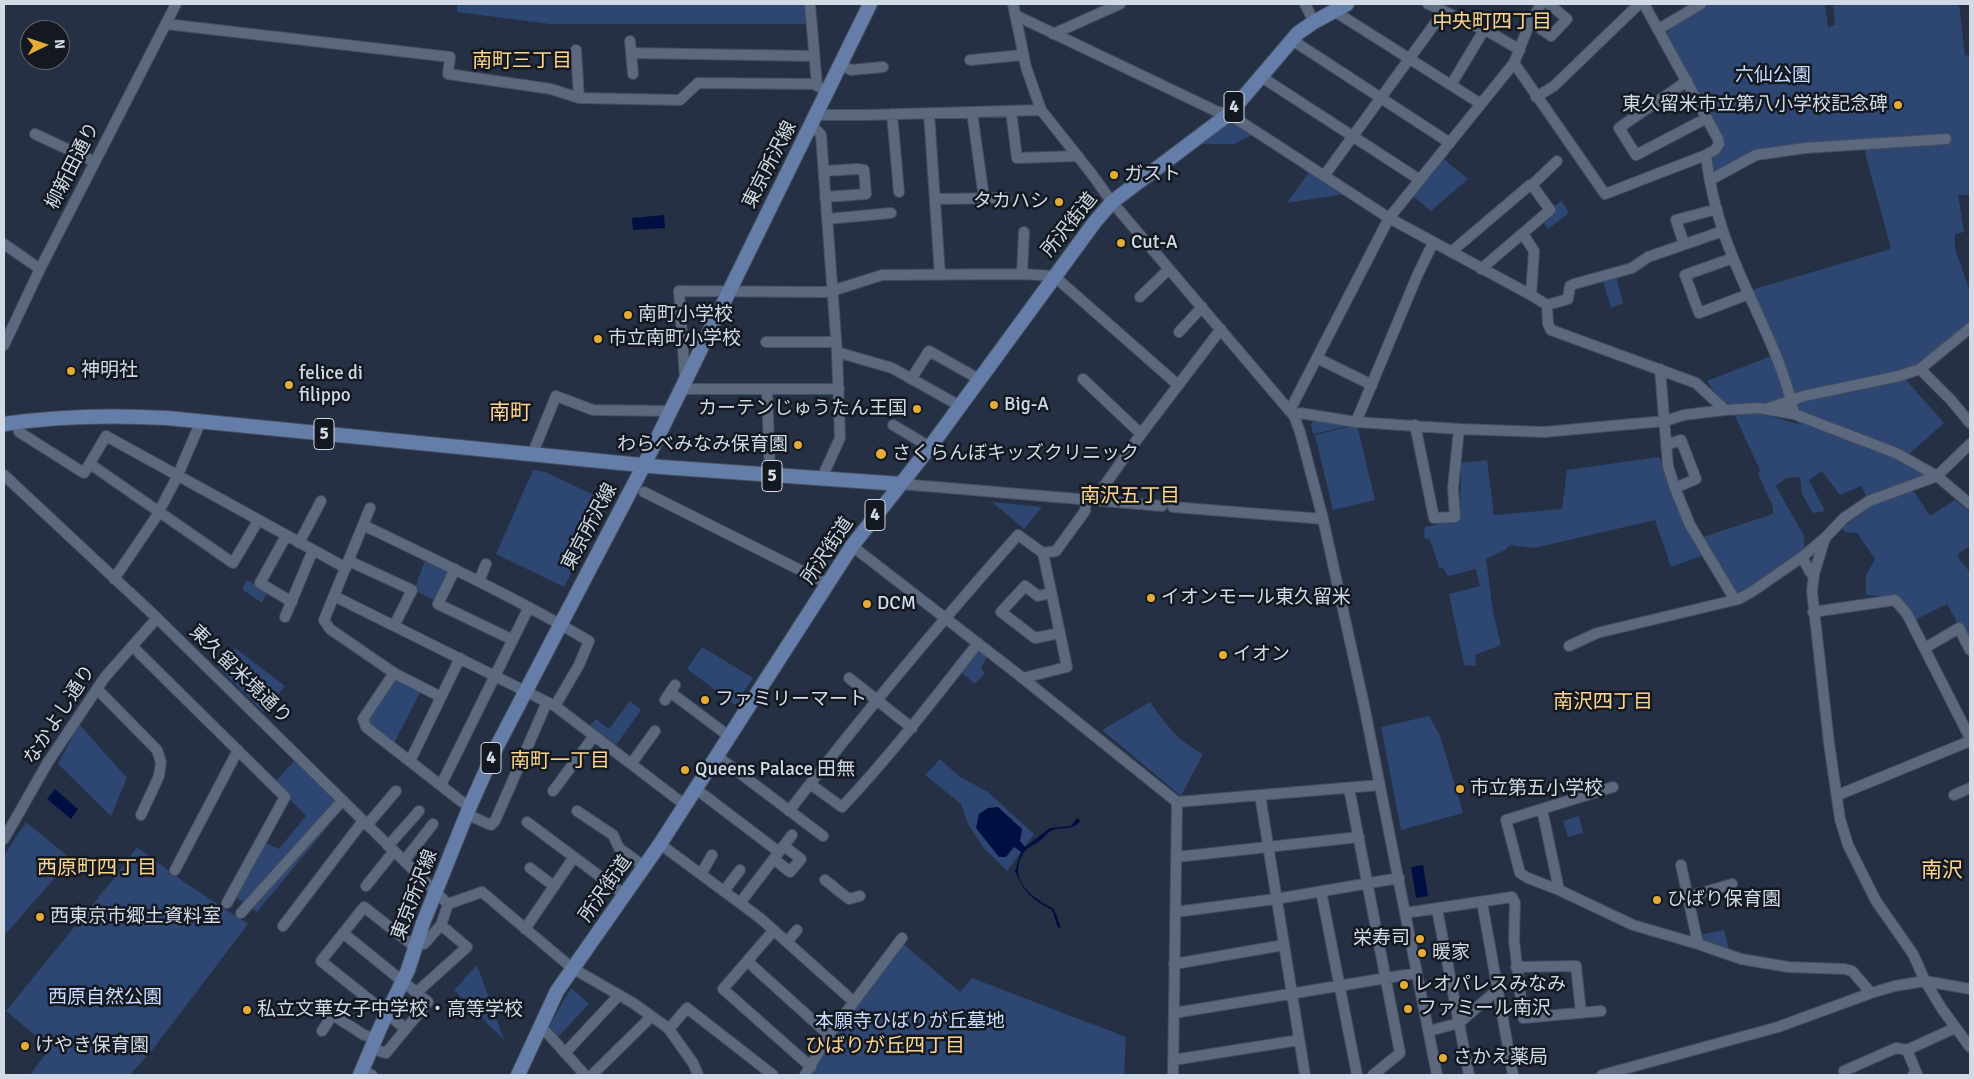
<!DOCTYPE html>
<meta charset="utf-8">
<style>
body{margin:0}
#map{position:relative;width:1974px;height:1079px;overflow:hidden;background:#253044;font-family:Signika,sans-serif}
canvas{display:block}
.frame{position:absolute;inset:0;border:5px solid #d2dae6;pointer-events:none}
.north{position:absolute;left:20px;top:20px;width:50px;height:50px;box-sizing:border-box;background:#131821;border:1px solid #5f6670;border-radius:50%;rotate:86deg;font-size:14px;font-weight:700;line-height:20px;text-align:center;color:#d2dae6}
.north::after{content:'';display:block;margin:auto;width:18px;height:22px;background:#e6ad36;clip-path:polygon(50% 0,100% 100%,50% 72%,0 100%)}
</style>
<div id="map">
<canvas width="1974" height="1079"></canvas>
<div class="frame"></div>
<div class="north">N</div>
</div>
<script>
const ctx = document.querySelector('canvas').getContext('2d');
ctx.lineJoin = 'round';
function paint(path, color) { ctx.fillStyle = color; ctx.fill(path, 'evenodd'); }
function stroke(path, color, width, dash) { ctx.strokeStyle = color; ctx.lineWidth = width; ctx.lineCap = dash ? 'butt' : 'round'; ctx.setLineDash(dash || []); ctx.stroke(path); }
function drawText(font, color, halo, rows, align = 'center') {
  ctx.font = font + ' Signika,"Noto Sans JP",sans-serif'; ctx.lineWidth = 5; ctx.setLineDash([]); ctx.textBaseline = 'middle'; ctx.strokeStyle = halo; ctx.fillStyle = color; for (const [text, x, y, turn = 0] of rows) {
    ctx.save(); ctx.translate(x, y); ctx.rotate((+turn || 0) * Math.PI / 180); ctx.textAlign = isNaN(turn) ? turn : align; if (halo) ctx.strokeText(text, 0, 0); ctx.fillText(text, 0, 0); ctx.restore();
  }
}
paint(new Path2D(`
 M457 4H806L807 24H550L457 12Z
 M1704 4H1825L1828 27 1835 25 1833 4H1959L1965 55 1970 56V195H1958L1964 232 1955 234V249L1970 291V324L1930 359 1905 371 1906 380 1944 423 1900 462 1925 474 1906 484 1913 490 1930 516 1955 500 1970 512V546L1958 554 1959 559 1970 572V646L1947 604 1915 620 1898 597 1879 598V596L1866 595V575L1875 559 1857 533 1845 532 1842 528 1871 505 1861 486 1840 495 1822 471 1809 480 1825 511 1813 513 1802 494 1800 477 1786 478 1776 486 1804 536V548L1739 595 1734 593 1712 552 1671 567 1655 520 1534 548 1510 545 1505 550 1486 559 1493 612 1501 645 1475 655 1476 666 1464 665 1449 594 1480 586 1476 569 1448 576 1444 569 1439 567 1430 540 1424 538 1425 527 1460 519 1461 463 1487 460 1494 515 1562 509 1567 470 1659 457 1694 540 1773 514V507L1758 474 1760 470 1729 403 1720 401 1707 381 1771 356 1785 397 1757 405V413L1799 424 1794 395 1751 290 1891 249 1866 156 1865 147 1778 148 1718 172 1712 168 1711 162 1716 154 1725 148 1666 33Z
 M1229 114 1257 132 1235 144H1187Z
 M1440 156 1468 179 1431 211 1409 193Z
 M1312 168 1351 193 1287 203Z
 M1562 201 1569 213 1548 229 1542 220 1551 208Z
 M1615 273 1623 303 1611 308 1602 278Z
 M1314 421 1354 425 1313 434 1311 424Z
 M1357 425 1375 500 1333 510 1315 435Z
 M533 470 545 472 609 502 564 587 496 554Z
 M992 502 1042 507 1024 529Z
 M426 558 451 570 436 601 414 590Z
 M247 580 267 592 262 603 242 589Z
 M702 647 753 678 742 694 738 707 687 669Z
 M979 647 988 655 981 668 985 673 975 684 960 671Z
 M235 648 285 686 263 712 217 666Z
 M396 678 421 691 393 745 369 726 366 719Z
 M630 701 641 710 616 745 590 726 596 719 609 729Z
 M1150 702C1165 724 1179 742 1203 754L1181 796 1102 730Z
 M1429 716 1440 736 1463 813 1401 830 1381 727Z
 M79 724 127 778 111 816 58 764Z
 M296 759 344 807 257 912 234 896 263 842 279 849 306 816 274 783Z
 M940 759 960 777 988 792 1034 834 1007 871 983 847 968 824 961 804 925 775Z
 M1579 816 1583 833 1568 837 1563 821Z
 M26 822 71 859 4 936V855Z
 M137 847 184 882 248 924 153 1049 130 1075H30L50 1048 6 1011 115 877Z
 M1724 930 1729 950 1700 941 1699 935Z
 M902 943 960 992 972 978 1126 1037 1124 1075H808L836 1030Z
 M477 965 504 1040 454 990Z
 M571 988 589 1004 558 1037 549 1026Z`), '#2e4672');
paint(new Path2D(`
 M664 215 665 228 633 230 632 218Z
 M55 789 78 809 71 819 47 799Z
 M998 807 1022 829 1020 841 1025 847 1050 828 1071 826 1077 818 1081 821C1069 832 1066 826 1053 830 1047 832 1043 839 1038 842 1033 845 1025 849 1023 854 1007 881 1033 898 1054 909L1061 927 1058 928 1052 910C1031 899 1024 892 1015 871L1021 852 1014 847 1006 857H999L976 828 979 814 988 808Z
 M1423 865 1428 896 1416 898 1411 867Z`), '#000f42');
const minor = new Path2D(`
 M810 4 817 86 821 88
 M1013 4 1026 67 1041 110 1091 173 1112 202 1294 416 1300 432 1323 519 1364 705 1437 1075
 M1305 4 1314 22
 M1428 4 1491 33 1520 50
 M1644 4 1718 139 1719 144 1715 150 1706 155C1710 190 1720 226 1733 258 1754 310 1783 359 1794 414
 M1334 11 1481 104
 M1015 15 1216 111 1229 114 1389 218 1531 295 1547 305 1548 324 1551 330 1696 383 1725 410
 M1531 22 1551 36 1567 19 1549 4
 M166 24 450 57 448 74 551 89 579 98 680 100 698 83 817 84
 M1659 29 1701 4
 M1053 34 1120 4
 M1292 40 1450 143
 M630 41 633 74
 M576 50 579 98
 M631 53 814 56
 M970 60 1023 55
 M1514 63 1605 194 1706 155
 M841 65 851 70 883 67
 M1260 76 1420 180
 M1687 81 1619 128 1636 155 1707 118
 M1451 85 1484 30
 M1536 97 1554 86 1639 4
 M1011 111 1017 158 1078 156
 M972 112 984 198
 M929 113 940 275
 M892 114 899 192
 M817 115H866L1041 110
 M812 125 821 135 837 352 840 438 825 471V480
 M35 134 95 162
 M824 171 857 169 864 170 866 194 825 197
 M1324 176 1444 11
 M1710 180 1756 155 1805 148 1946 139
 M935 199 1006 198
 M827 219 891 213
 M1523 234 1534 251 1531 295
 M4 244 40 269
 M1684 244 1676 220 1717 209
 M1451 252 1530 185H1532L1557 161
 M1733 258 1685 275 1699 313 1749 294
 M1481 269 1550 210 1532 185
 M1022 274 1024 232
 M1140 297 1169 269
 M1547 305 1568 299 1570 286 1574 284 1632 268 1648 257 1723 231
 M1179 332 1202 307
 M766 342H836
 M4 345 40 269 176 4
 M837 352 892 368 960 406
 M1317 358 1372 385
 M1660 369 1668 466 1675 488 1690 525 1735 600
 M1920 369 1951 400 1970 423
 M685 379 679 291 824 292 832 291 882 275 1022 274 1054 276 1178 385
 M911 379 929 351 979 379
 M1083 379 1141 434
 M680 389H839
 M767 389 770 475
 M1766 409 1804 396 1899 376 1920 369 1970 328
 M1290 410 1389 218 1514 63 1529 25 1541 4
 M1294 416 1300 413 1356 422 1459 429 1544 432 1665 421 1684 415 1725 410 1759 408 1794 414 1896 453 1937 476 1970 504
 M17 422 19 432 84 473 106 436 346 568
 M1356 422 1417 276 1433 243
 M893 425 930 447
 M1415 425 1434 518 1455 517 1453 488 1459 429
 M1666 445 1681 440 1696 479 1675 488
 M532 455 556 396 593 410 669 411
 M90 464 233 563 258 521
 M4 475 157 618 448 904
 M901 484 1162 506
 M644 492 828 584
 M1101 501 1102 489 1141 434 1221 329
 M1173 507 1323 519
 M370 508 324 620 330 629 394 673 363 719 366 727 462 802 470 806
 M363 525C440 562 516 598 589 641L579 665 555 706
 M286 536 260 583 292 602
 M1825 538 1814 574 1812 591 1829 743 1840 819 1848 845 1876 901 1913 954 1925 981 1942 1009 1970 1047
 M299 543 321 501
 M852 546 1015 672 1177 802 1380 785
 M1043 553 1056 551 1085 511 1086 500
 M1802 557 1810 572 1814 576
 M349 561 412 590 394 626
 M455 569 438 604 513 640
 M114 579 156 517 177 477 201 421
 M479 581 486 564
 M1051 593 1038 596 1025 586 1001 612 1035 638 1060 633
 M334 596 555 706 685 805
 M1813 612 1895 600 1907 614 1970 738
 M285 617 313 550
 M132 646 285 797 227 903
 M1569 646 1597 633 1739 599 1753 591 1802 557 1825 538 1844 518 1869 501 1937 476 1970 444
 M1925 648 1959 628 1970 650
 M394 673 441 697
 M849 678 912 728
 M97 689 157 750 161 762 159 776 141 815
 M670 692 730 737
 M665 700 675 685
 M717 756 823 836
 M410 761 460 658
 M631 764 655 731
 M810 784 842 807C891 755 934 699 978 643
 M441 785 529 607
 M1613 787 1506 820 1520 873 1528 878 1559 890 1633 925 1698 944 1741 959 1788 967 1844 969 1852 971 1871 993
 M1349 788 1400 1053 1373 1075
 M696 789 779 852
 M553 791 594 736
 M1260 795 1305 1075
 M1838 795 1970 741
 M1954 795 1970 788
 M1542 809 1559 890
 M577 811 613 835 619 848 645 867
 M789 811C862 716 939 624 1018 535L1043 553 1067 667 1023 678
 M466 814 491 825 495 821 547 702
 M527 822 625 895
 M367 825 396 791
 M4 839 48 762 105 677 157 618
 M660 844 760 918 854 1002
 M388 846 419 811
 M1176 857 1359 837
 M774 859 790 872 801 859 784 846
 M404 861 433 824
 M1681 865 1698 944
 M530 868 554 886
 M175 870 238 750
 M701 874 712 855
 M825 880 834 887
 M366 886 394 851
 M836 889 849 899 860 896
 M724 891 740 870
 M1321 891 1357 1075
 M1688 897 1732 884
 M1482 902 1513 1075
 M740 903 792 835
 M448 904 482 892 572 968 633 1003 668 1028 693 1063 698 1075
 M1437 909 1469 1075
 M1175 912 1276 899 1399 878
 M241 913 342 801
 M1405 913 1512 897 1515 903 1514 940 1523 1018 1601 1011
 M283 926 363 821
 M525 929 574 857
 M774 930 723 989 811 1067
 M343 933 428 1002 386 1053 379 1051 372 1047
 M417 941 424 944 441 925 448 904
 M787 942 797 930
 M747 961 829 1035
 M1174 964 1284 945
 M1516 967 1576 966 1581 1013
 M417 992 467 947 441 925
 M1174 1013 1417 973
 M333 1015 364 1035 375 1038
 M540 1025 585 1075
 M406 1029 321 961 364 907 415 947
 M669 1029 687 1008 773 1075
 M322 1031 337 1008
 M1429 1031 1459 1023 1497 990
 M1907 1050 1917 1074 1913 1075
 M565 1053 619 995
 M1173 1060 1299 1040
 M362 1070 372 1075
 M592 1075 651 1017
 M805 1075 829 1035 902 938
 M1173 1075 1177 802
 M1602 1075 1778 1027 1871 993 1895 986 1925 981 1970 989
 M1845 1075 1844 1071 1896 1048 1907 1050 1955 1028`);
const major = new Path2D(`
 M4 424C58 416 113 415 167 418L661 467 901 484
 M360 1075 380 1028 408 970 423 923 470 806 496 748 644 465 870 4
 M518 1075 557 991 660 844 852 546 930 447 1094 223 1112 202 1229 114 1298 33 1314 22 1347 4`);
stroke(minor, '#454e5f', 12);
stroke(major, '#454e5f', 16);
stroke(minor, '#5b687e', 10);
stroke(major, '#657ea9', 14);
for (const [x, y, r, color] of [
 [1898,105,5,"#e6ad36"],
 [1114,175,5,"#e6ad36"],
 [1059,202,5,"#e6ad36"],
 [1121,243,5,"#e6ad36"],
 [628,315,5,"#e6ad36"],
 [598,339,5,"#e6ad36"],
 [71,371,5,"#e6ad36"],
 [289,385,5,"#e6ad36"],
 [994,405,5,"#e6ad36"],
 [917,409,5,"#e6ad36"],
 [798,445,5,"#e6ad36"],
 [881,454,6,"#e6ad36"],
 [1151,598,5,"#e6ad36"],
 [867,604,5,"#e6ad36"],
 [1223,655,5,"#e6ad36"],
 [705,700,5,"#e6ad36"],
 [685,770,5,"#e6ad36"],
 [1460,789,5,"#e6ad36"],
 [1657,900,5,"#e6ad36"],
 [40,917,5,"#e6ad36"],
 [1420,939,5,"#e6ad36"],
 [1422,953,5,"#e6ad36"],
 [1404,985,5,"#e6ad36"],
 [1408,1009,5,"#e6ad36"],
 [247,1010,5,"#e6ad36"],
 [25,1046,5,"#e6ad36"],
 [1443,1058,5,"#e6ad36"]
]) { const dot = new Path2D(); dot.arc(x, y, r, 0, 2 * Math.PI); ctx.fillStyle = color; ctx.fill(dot); stroke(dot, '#131821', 2); }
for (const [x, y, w] of [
 [1234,107,20],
 [324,434,20],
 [772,476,20],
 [875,515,20],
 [491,758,20]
]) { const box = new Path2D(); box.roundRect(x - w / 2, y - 15.5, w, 31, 4); ctx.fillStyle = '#131821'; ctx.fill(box); stroke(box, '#d2dae6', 1); }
drawText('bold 18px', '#d2dae6', null, [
 ["4",1234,107],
 ["5",324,434],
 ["5",772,476],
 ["4",875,515],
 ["4",491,758]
]);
drawText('19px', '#c9ddff', '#131821', [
 ["六仙公園",1773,76],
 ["西原自然公園",105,998],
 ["本願寺ひばりが丘墓地",910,1022]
]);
drawText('19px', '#d2dae6', '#131821', [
 ["東久留米市立第八小学校記念碑",1888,105,"right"],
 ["ガスト",1124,175],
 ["タカハシ",1049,202,"right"],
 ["Cut-A",1131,243],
 ["南町小学校",638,315],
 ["市立南町小学校",608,339],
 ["神明社",81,371],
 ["felice di",299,374],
 ["filippo",299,396],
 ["Big-A",1004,405],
 ["カーテンじゅうたん王国",907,409,"right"],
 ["わらべみなみ保育園",788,445,"right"],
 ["さくらんぼキッズクリニック",892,454],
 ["イオンモール東久留米",1161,598],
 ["DCM",877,604],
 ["イオン",1233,655],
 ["ファミリーマート",715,700],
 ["Queens Palace 田無",695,770],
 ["市立第五小学校",1470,789],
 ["ひばり保育園",1667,900],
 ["西東京市郷土資料室",50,917],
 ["栄寿司",1410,939,"right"],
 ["暖家",1432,953],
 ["レオパレスみなみ",1414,985],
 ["ファミール南沢",1418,1009],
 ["私立文華女子中学校・高等学校",257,1010],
 ["けやき保育園",35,1046],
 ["さかえ薬局",1453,1058]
], 'left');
drawText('19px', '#d2dae6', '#131821', [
 ["東京所沢線",770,165,-63],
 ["柳新田通り",73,166,-63],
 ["所沢街道",1070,225,-51],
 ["東京所沢線",590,527,-62],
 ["所沢街道",828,551,-56],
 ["東久留米境通り",240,675,44],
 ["なかよし通り",60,715,-57],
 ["所沢街道",606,889,-55],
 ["東京所沢線",415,895,-69]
]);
drawText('20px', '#fdd58d', '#131821', [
 ["中央町四丁目",1492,23],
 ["南町三丁目",522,62],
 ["南沢五丁目",1130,497],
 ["南沢四丁目",1603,703],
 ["南町一丁目",560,762],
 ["西原町四丁目",97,869],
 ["ひばりが丘四丁目",885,1047]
]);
drawText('21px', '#fdd58d', '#131821', [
 ["南町",510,413],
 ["南沢",1942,871]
]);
</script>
